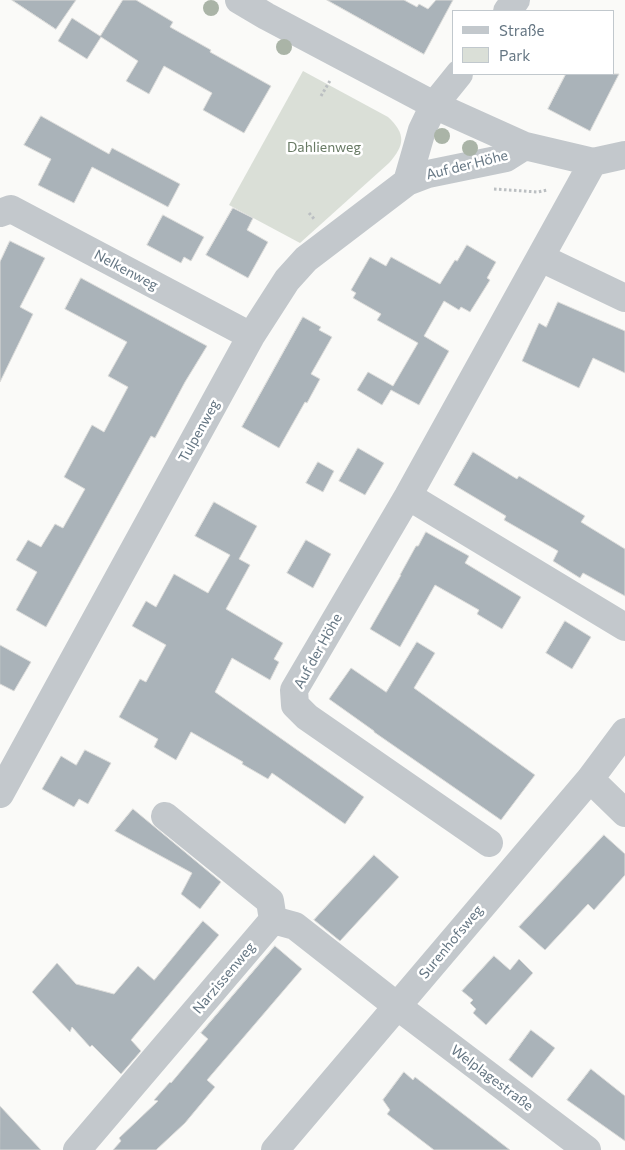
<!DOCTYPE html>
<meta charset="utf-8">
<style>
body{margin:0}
#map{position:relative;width:625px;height:1150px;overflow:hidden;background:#fafaf8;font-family:Commissioner,sans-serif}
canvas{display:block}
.legend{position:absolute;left:452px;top:10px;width:162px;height:65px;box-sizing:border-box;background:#fff;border:1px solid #c1c8cd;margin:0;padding:6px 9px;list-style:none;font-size:15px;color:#657683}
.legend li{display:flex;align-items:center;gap:10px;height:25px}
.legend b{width:25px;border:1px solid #c1c8cd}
</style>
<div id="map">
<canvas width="625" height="1150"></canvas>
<ul class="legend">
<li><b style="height:6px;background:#c3c8cc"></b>Straße</li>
<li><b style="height:14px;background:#dadfd7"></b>Park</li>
</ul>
</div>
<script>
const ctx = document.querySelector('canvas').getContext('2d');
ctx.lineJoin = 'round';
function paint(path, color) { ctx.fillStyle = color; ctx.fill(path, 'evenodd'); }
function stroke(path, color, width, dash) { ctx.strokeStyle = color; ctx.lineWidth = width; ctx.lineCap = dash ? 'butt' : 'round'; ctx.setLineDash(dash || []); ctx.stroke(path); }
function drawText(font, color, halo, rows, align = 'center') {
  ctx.font = font + ' Commissioner,sans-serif'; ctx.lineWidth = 5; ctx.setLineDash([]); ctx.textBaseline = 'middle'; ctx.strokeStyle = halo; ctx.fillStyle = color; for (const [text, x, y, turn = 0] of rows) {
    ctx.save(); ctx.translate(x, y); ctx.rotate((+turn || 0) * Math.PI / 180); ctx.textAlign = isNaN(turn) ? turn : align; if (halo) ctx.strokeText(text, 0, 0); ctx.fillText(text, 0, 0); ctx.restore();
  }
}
paint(new Path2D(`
 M303 71 388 117C406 134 405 145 389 163L300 243 229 205Z`), '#dadfd7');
const building = new Path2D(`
 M12 0H76L56 29Z
 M123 0H136L173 22 170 27 211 50 210 52 271 86 244 133 203 110 212 93 164 66 149 94 126 81 138 61 101 37 87 59 58 41 72 18 100 36Z
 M327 0H404L417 7 419 4 428 9 436 0H453L424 54Z
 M566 74H619L590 131 548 109Z
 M41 116 109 154 112 148 180 184 168 207 92 167 74 203 38 185 51 159 24 145Z
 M233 208 253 218 247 230 268 242 248 278 206 255Z
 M163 215 204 237 191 261 184 257 181 263 147 245Z
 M10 241 45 258 20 307 33 314 0 382V262Z
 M467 245 496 262 487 278 490 280 470 312 461 307 459 310 444 301 424 336 449 351 419 405 391 390 382 405 357 390 368 372 393 386 418 343 377 320 381 314 353 298 356 293 351 290 370 257 386 266 391 257 440 284 455 260 457 261Z
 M81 278 207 346 185 382 155 438 151 436 46 627 16 610 37 572 16 560 28 540 41 547 55 524 63 528 85 489 64 477 92 425 104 432 128 387 108 376 127 342 65 309Z
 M558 302 625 331V373L593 358 579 388 522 361 539 323 546 327Z
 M303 317 321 327 319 330 332 337 311 374 320 379 307 403 305 402 279 448 242 427Z
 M358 448 384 463 365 495 339 481Z
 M473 452 517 479 519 476 585 516 581 522 625 549V596L583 573 580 578 553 561 558 551 504 520 506 516 454 485Z
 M318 462 334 471 323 492 306 483Z
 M214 502 257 526 239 559 250 565 226 609 283 643 274 659 279 662 270 680 232 658 215 692 364 797 345 824 272 773 268 779 242 764 243 762 191 732 176 760 154 747 158 739 119 717 140 679 146 682 166 645 132 626 146 601 156 607 174 574 208 593 230 555 195 536Z
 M426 532 469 556 465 563 521 597 502 629 477 614 479 610 435 585 400 647 370 629 401 575H400L416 546H418Z
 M306 540 331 554 313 588 287 573Z
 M565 621 591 637 572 669 546 653Z
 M417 642 435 653 414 688 535 775 501 820 374 732V731L329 699 351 668 386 692Z
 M0 645 31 662 14 691 0 684Z
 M85 750 111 763 88 804 79 799 74 807 42 789 61 756 76 765Z
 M133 809 221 882 200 909 181 894 192 873 115 831Z
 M604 835 625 854V875L594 910 588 904 545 950 519 927Z
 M374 855 399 877 340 941 314 920Z
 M203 921 219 935 131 1040 141 1051 121 1074 92 1045 90 1047 72 1027 70 1032 32 992 57 963 76 984 114 994 138 966 154 980Z
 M275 946 302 969 207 1080 215 1087 185 1123 156 1150H113L121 1141 119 1138 158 1101 154 1100 170 1082 171 1083 208 1039 201 1033Z
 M494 956 510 970 519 959 533 973 486 1025 473 1013 476 1009 470 1003 473 1000 462 991Z
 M531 1030 555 1048 532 1078 509 1060Z
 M591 1069 625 1096V1141L567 1100Z
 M404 1072 413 1080 415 1077 510 1150H434L387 1114 390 1110 383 1100Z
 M0 1106 41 1150H0Z`);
paint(building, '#aab3b9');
stroke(building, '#dcdcda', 1);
stroke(new Path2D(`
 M321 96 331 79
 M494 189 538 192 547 190
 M309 213 315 220`), '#bbbfc2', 3, [2.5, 2.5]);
stroke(new Path2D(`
 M239 0 266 16 434 105 525 146 593 162 625 155
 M507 11 516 0
 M407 182 428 174 506 158 525 146
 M0 213 11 209 251 336
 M541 258 625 298
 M408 496 625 627
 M590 779 625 813
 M0 794 251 336 287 280 306 259 407 182 422 130 434 105 459 74
 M165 816 270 901 273 920
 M489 843 307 717 295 705 294 690 408 496 593 162
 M77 1150 273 920 295 926 397 1006 587 1150
 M275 1150 590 779 625 732`), '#c3c8cc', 28);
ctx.fillStyle = '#aab4a7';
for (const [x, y] of [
 [211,8],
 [284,47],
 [442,136],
 [470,148]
]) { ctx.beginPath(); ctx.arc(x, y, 8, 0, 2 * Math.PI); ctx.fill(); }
drawText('14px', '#687a64', '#fff', [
 ["Dahlienweg",324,147]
]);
drawText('14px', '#657683', '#fff', [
 ["Auf der Höhe",467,165,-14],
 ["Nelkenweg",126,270,28],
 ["Tulpenweg",199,431,-61],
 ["Auf der Höhe",318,651,-61],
 ["Surenhofsweg",451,942,-50],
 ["Narzissenweg",224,978,-50],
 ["Welplagestraße",492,1078,37]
]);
</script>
